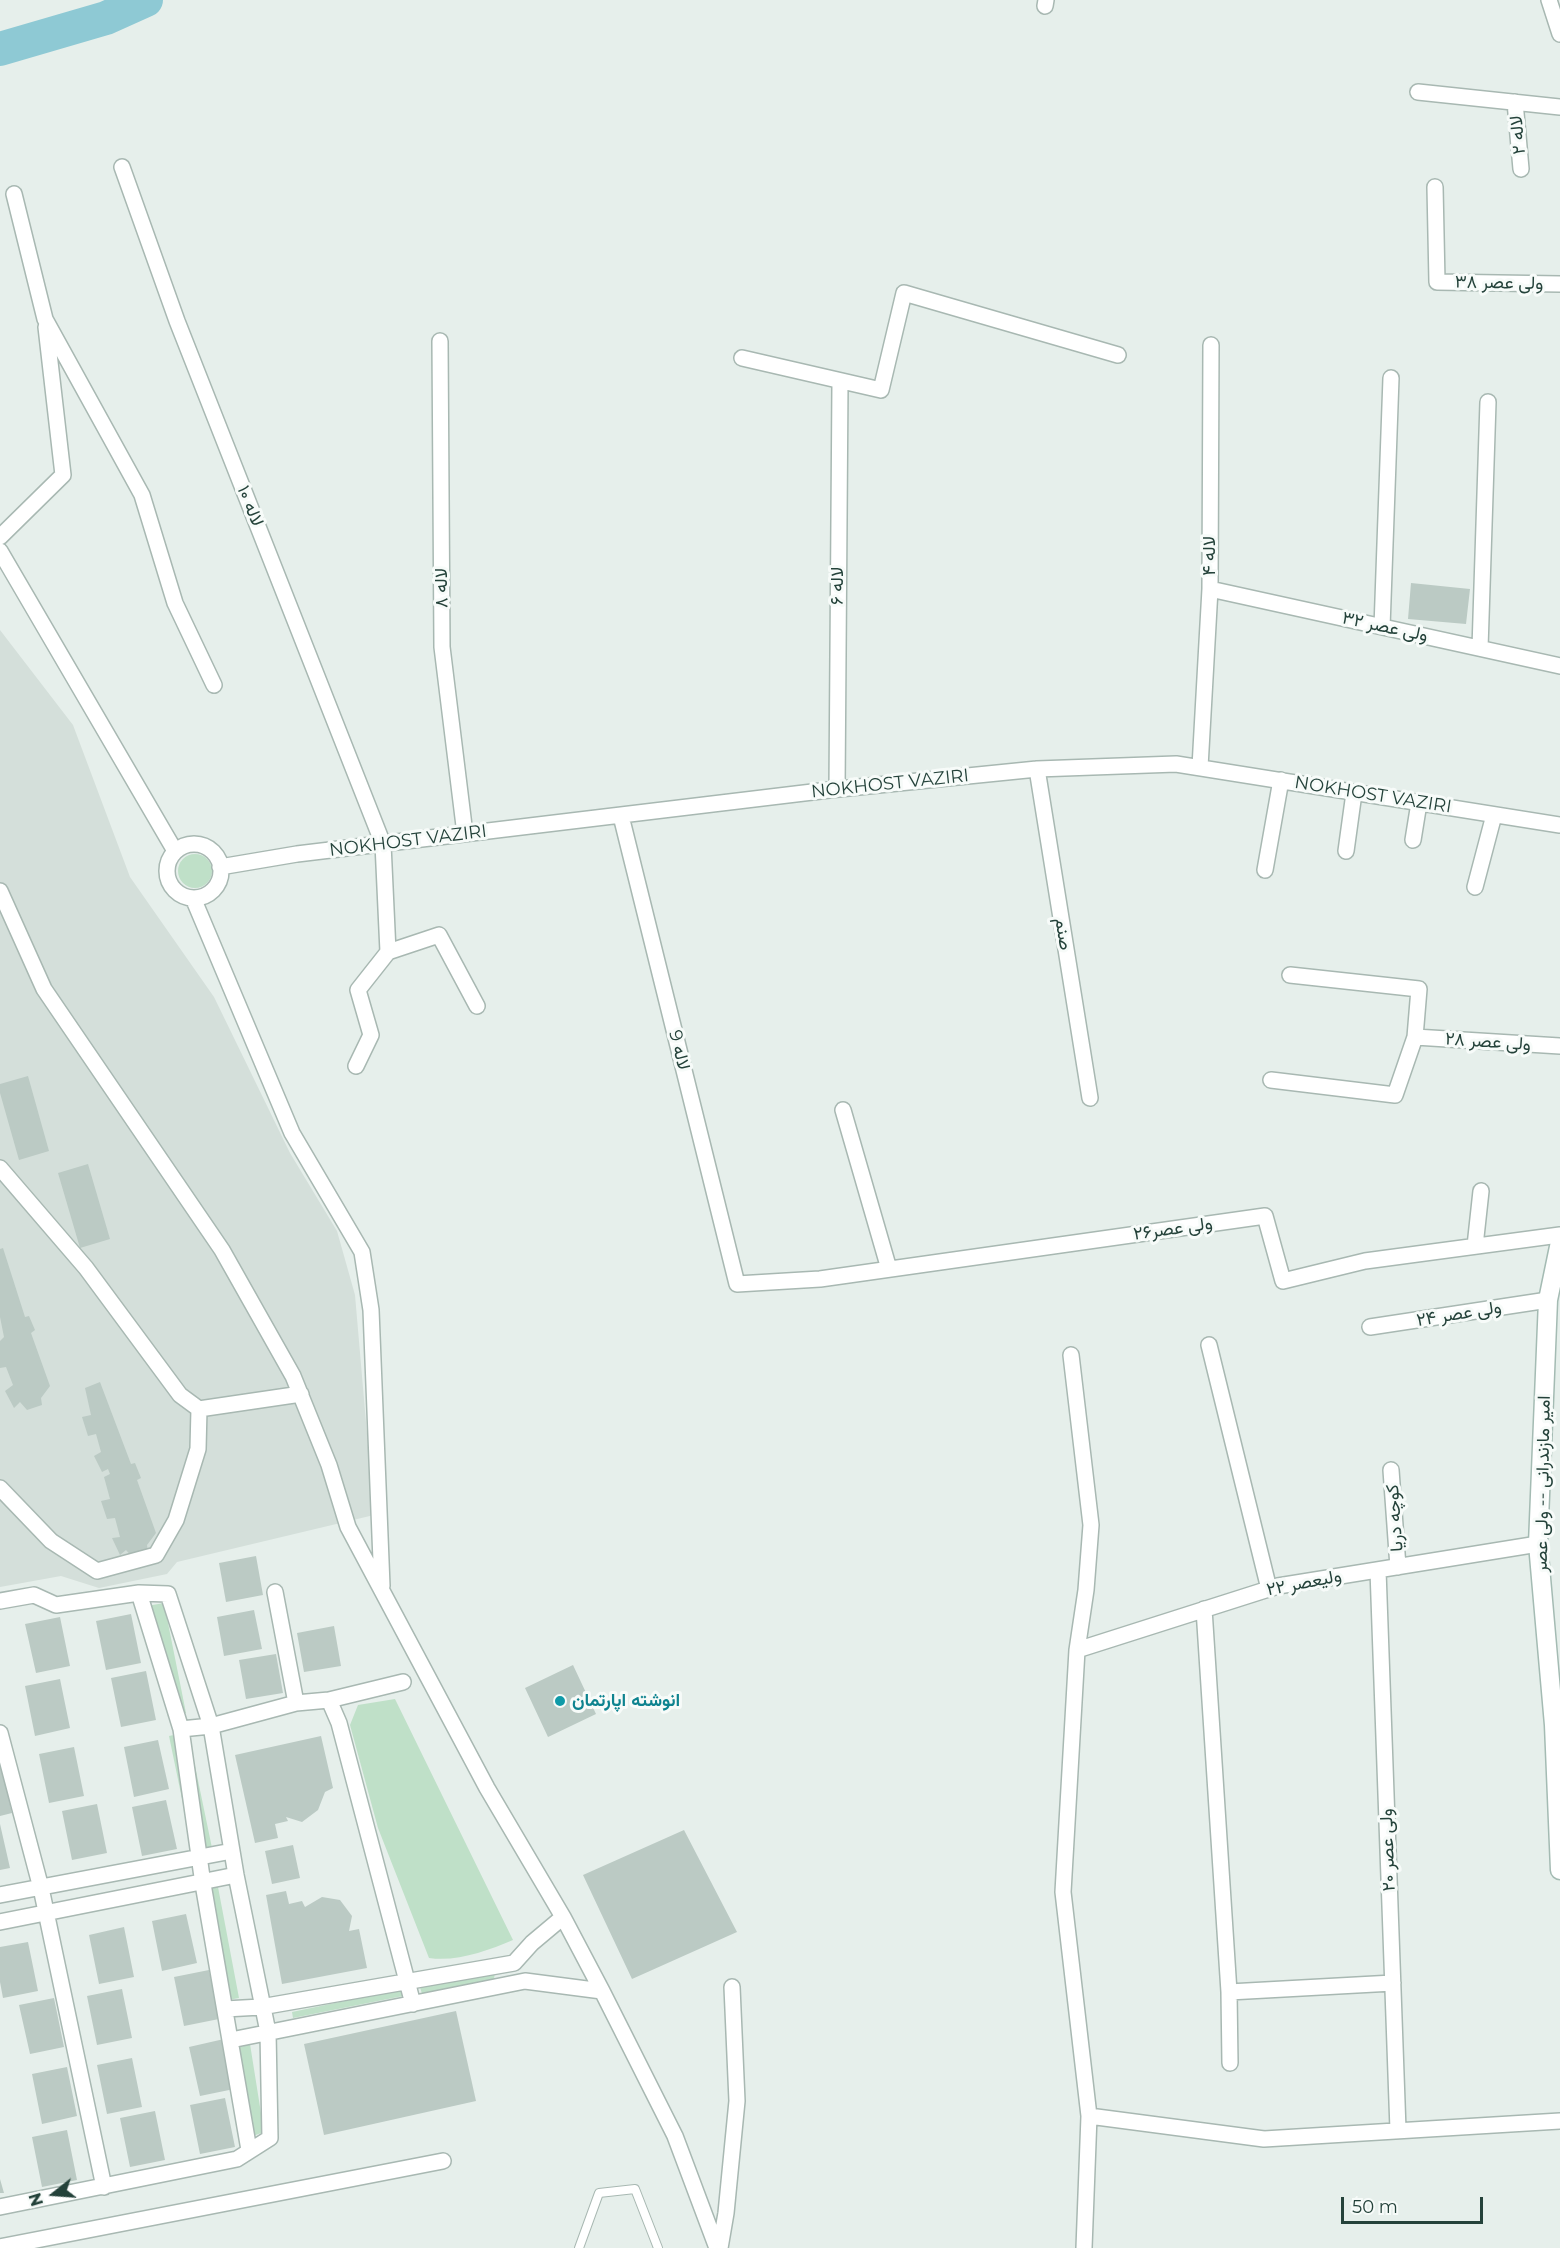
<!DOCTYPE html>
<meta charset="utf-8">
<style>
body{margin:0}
#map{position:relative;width:1560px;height:2248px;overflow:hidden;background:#e6efeb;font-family:Montserrat,sans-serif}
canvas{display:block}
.north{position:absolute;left:24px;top:2164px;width:60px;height:60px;-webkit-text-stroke:4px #f7fbf9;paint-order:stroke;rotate:253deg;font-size:16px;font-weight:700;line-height:24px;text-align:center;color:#24423a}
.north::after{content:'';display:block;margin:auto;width:21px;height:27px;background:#24423a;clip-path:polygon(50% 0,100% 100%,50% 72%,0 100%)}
.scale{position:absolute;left:1341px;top:2197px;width:142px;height:27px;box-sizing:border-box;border:3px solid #24423a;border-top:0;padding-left:8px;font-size:18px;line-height:21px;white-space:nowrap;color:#24423a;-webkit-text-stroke:4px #f7fbf9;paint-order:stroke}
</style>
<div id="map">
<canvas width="1560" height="2248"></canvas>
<div class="north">N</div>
<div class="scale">50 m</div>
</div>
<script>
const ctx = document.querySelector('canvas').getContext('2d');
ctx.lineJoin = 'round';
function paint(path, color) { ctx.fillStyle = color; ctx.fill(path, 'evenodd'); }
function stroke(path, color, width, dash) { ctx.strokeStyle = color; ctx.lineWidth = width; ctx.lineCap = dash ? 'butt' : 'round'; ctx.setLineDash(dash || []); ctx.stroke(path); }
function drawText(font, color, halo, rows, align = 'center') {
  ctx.font = font + ' Montserrat,Vazirmatn,sans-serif'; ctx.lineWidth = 6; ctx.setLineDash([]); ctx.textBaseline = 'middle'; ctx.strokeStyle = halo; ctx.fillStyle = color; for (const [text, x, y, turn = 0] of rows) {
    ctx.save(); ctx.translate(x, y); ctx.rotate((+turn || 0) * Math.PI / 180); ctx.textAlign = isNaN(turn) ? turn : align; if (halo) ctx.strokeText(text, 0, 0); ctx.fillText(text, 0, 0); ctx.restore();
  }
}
paint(new Path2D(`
 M0 630 73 725 130 877 214 997 290 1153 337 1231 355 1295 374 1515 177 1562 167 1574 99 1588 61 1576 0 1587Z`), '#d4dfda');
paint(new Path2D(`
 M178 871a17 17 0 1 1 34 0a17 17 0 1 1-34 0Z
 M164 1603 186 1713 168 1717 147 1606Z
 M395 1699 513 1940C487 1951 457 1962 429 1958L378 1828 350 1725 358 1705Z
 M188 1732 212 1848 193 1852 169 1736Z
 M218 1887 239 1998 228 2000 200 1890Z
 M495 1972 494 1979 422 1994 420 1987Z
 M402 1989 403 1996 293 2018 292 2012Z
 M250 2044 264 2132 253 2136 238 2048Z`), '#bfe0c8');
stroke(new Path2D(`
 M0 49 106 18 146 0`), '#8ec9d4', 34);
paint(new Path2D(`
 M1411 583 1470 589 1466 624 1408 619Z
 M28 1076 49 1151 19 1160 0 1093V1084Z
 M88 1164 110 1239 80 1248 58 1173Z
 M3 1248 25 1317 29 1316 35 1330 31 1333 50 1386 41 1398 42 1405 27 1410 20 1402 14 1408 5 1391 13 1385 6 1367 0 1368V1341L4 1337 0 1317V1249Z
 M100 1382 131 1464 135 1463 141 1478 137 1480 156 1533 147 1545 148 1552 133 1558 126 1550 120 1555 112 1538 120 1537 115 1518 107 1519 101 1501 110 1499 104 1477 110 1474 108 1469 102 1472 94 1456 101 1452 96 1434 88 1436 82 1417 91 1415 85 1388Z
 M256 1556 263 1595 226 1602 219 1563Z
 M254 1610 262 1649 224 1656 217 1617Z
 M131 1614 141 1663 106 1670 96 1621Z
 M60 1617 70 1666 36 1673 25 1624Z
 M334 1626 341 1666 304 1672 297 1633Z
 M276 1654 283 1693 246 1699 239 1660Z
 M573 1665 596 1714 548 1737 525 1688Z
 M146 1671 156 1720 121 1727 111 1678Z
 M60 1679 70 1728 35 1736 25 1686Z
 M321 1736 333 1788 325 1792 318 1810 302 1822 286 1817 288 1821 275 1824 278 1838 255 1843 235 1755Z
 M158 1740 169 1789 134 1797 124 1747Z
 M74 1747 84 1796 49 1803 39 1754Z
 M0 1761 12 1813 0 1816Z
 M166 1800 177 1849 142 1856 132 1807Z
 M97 1804 107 1853 72 1860 62 1811Z
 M0 1824 10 1868 0 1870Z
 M684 1830 737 1932 632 1979 583 1875Z
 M293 1845 300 1878 272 1884 265 1851Z
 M286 1891 289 1904 302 1901 305 1907 322 1897 340 1900 352 1916 349 1931 359 1929 367 1968 282 1984 266 1895Z
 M186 1914 197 1963 162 1971 152 1921Z
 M124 1927 134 1977 99 1984 89 1935Z
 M28 1942 38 1991 3 1998 0 1982V1947Z
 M209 1970 219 2019 184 2026 174 1977Z
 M122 1989 132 2038 97 2045 87 1996Z
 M54 1998 64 2047 30 2054 19 2005Z
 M456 2011 476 2101 324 2135 304 2044Z
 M224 2039 234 2089 200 2096 189 2047Z
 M132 2058 142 2107 107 2114 97 2065Z
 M67 2067 77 2116 42 2124 32 2074Z
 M225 2098 235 2147 200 2154 190 2105Z
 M155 2111 165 2160 130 2167 120 2118Z
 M67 2130 77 2180 42 2187 32 2137Z
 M0 2179 4 2193H0Z`), '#bbcac4');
const lane = new Path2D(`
 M579 2248 599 2193 635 2189 658 2248`);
const street = new Path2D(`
 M1549 0 1560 34
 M1045 6 1046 0
 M1418 92 1560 107
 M1515 102 1521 169
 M122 167 177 321 383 844 388 952 358 990 371 1035 356 1066
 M1435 187 1437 282 1560 284
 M14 194 45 319 142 495 175 603 214 685
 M440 341 442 647 465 834
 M742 358 881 390 904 293 1118 355
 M0 537 63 475 46 327
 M0 551 175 851
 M1210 589 1560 666
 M1382 627 1391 378
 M1480 648 1488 402
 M1200 767 1210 589 1211 345
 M1037 769 1090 1098
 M837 789 840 383
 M621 816 737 1284 820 1279 1265 1216 1283 1281 1365 1261 1560 1235
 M1413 840 1419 803
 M167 871a27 27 0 1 1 54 0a27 27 0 1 1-54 0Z
 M1346 851 1354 793
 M220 867 297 854 829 790 1037 769 1176 764 1560 825
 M1265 870 1281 780
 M1475 887 1494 815
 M0 891 44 989 222 1250 293 1376 329 1465 348 1527 487 1788 563 1917 602 1991 675 2136 717 2248
 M193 898 292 1133 362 1252 371 1310 382 1586
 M388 952 439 935 477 1006
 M1415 1037 1560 1046
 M1271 1080 1395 1095 1415 1037 1419 989 1290 975
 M843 1110 889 1269
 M0 1168 86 1268 180 1395 199 1409 301 1394
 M1475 1246 1481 1191
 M1370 1327 1548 1300
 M1209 1345 1269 1589
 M1071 1355 1091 1525 1086 1590 1077 1650 1063 1892 1089 2116 1084 2248
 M1391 1470 1398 1567
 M0 1488 51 1541 97 1571 156 1555 176 1520 198 1449 199 1409
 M1378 1570 1398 2130
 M275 1592 296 1703
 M139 1593 181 1729 203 1884 249 2150
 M0 1601 34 1595 56 1605 139 1593 168 1594 211 1726 236 1875 268 2032 270 2138 237 2159 0 2207
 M1204 1609 1229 1992 1230 2063
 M1077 1650 1278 1586 1538 1544
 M329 1700 339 1723 413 2004
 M181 1729 211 1726 296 1703 329 1700 403 1682
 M0 1733 41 1888 104 2187
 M0 1895 232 1851
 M0 1922 236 1875
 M1229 1992 1393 1983
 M225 2009 261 2007 514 1963 532 1943 563 1917
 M231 2040 525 1981 602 1991
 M1089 2116 1264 2139 1560 2121
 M0 2247 443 2161
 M720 2248 726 2213 737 2101 732 1987`);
const secondary = new Path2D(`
 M1560 1242 1548 1300 1538 1544 1554 1725 1560 1870`);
stroke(lane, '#a8b8b2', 10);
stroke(street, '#a8b8b2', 18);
stroke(secondary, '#a4bbb3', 21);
stroke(lane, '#fff', 8);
stroke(street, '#fff', 15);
stroke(secondary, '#fff', 18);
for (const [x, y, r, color] of [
 [560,1701,6,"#0f9aa8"]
]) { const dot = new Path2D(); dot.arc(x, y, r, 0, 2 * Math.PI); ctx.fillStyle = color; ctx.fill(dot); stroke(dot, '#f7fbf9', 2); }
drawText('18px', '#24423a', '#f7fbf9', [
 ["لاله ۲",1518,135,-95],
 ["ولی عصر ۳۸",1499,283,1],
 ["لاله ۱۰",250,506,68],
 ["لاله ۴",1210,556,-90],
 ["لاله ۶",838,586,-90],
 ["لاله ۸",442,588,-90],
 ["ولی عصر ۳۲",1385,627,12],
 ["NOKHOST VAZIRI",890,784,-6],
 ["NOKHOST VAZIRI",1373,795,9],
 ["NOKHOST VAZIRI",408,841,-7],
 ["صنم",1063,934,81],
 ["ولی عصر ۲۸",1488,1042,4],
 ["لاله 9",679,1050,76],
 ["ولی عصر۲۶",1173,1229,-8],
 ["ولی عصر ۲۴",1459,1314,-9],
 ["امیر مازندرانی -- ولی عصر",1543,1484,-89],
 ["کوچه دریا",1395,1518,-94],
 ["ولیعصر ۲۲",1304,1583,-11],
 ["ولی عصر ۲۰",1388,1850,-92]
]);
drawText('bold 18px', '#0d838f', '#f7fbf9', [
 ["انوشته اپارتمان",572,1701]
], 'left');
</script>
